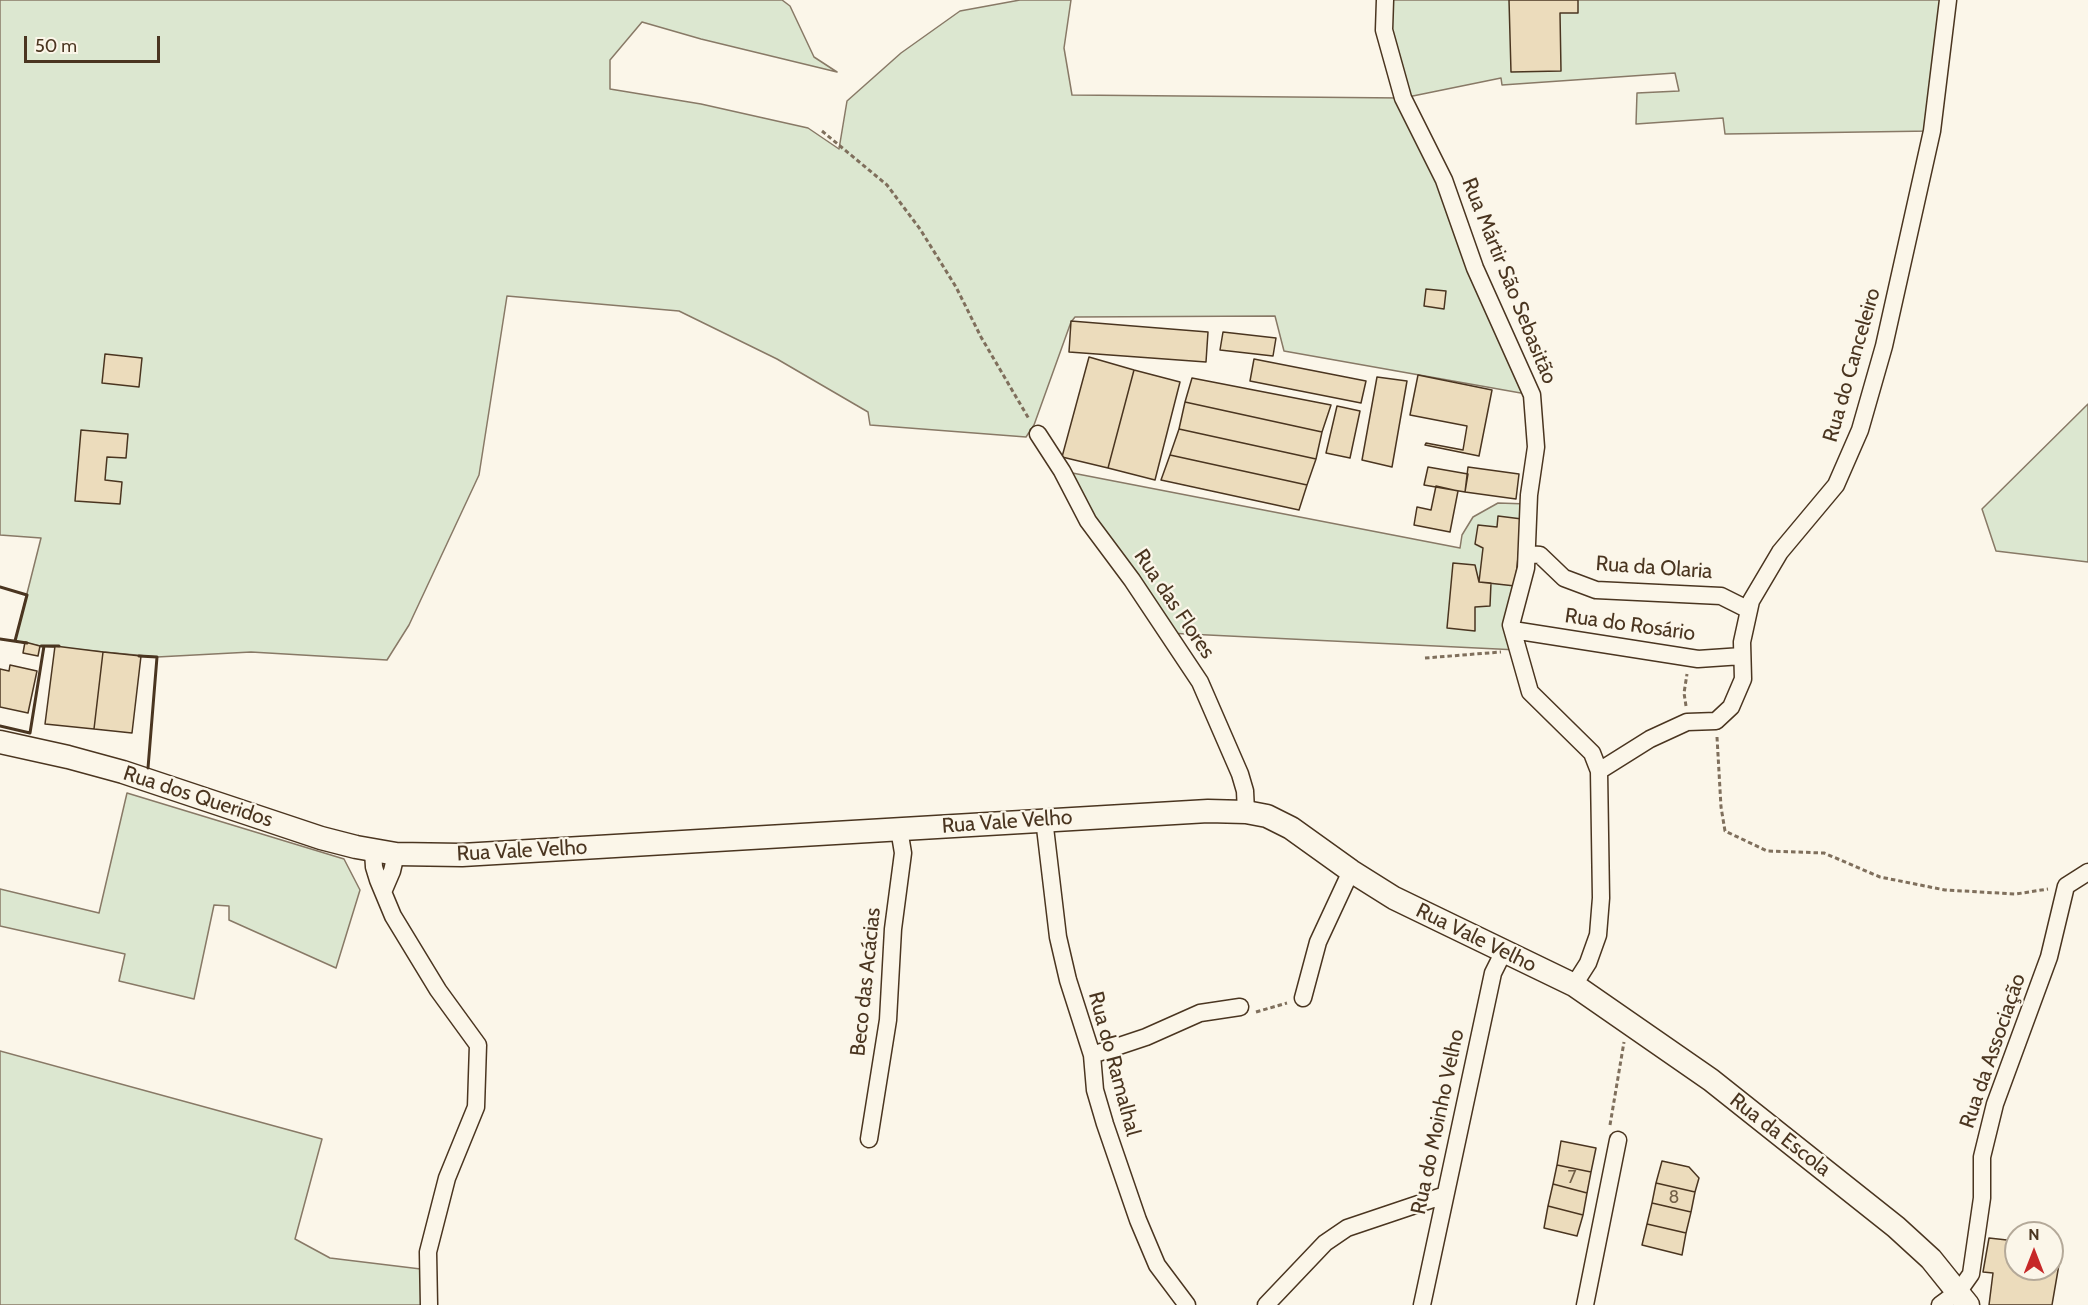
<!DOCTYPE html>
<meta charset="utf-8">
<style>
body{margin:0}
#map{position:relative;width:2088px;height:1305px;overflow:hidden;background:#fbf6e9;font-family:Cabin,sans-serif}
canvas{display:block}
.north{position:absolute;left:2004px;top:1221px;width:60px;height:60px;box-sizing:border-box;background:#fbf6e9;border:2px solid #b4a999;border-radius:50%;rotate:0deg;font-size:16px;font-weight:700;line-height:24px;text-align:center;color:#4a3520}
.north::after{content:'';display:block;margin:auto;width:21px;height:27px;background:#c62828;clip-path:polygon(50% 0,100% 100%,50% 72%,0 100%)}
.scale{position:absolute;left:24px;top:36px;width:136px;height:27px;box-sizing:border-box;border:3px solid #4a3520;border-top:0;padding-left:8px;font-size:18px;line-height:21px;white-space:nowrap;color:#4a3520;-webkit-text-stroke:4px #fbf6e9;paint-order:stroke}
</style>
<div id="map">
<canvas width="2088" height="1305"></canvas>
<div class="north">N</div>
<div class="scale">50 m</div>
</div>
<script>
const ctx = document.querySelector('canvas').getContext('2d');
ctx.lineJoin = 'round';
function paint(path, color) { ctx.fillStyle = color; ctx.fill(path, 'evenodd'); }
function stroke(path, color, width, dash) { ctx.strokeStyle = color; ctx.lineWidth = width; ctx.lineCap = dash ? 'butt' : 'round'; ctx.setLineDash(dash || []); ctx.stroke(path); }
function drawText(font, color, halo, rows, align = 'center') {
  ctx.font = font + ' Cabin,sans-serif'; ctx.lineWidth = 4.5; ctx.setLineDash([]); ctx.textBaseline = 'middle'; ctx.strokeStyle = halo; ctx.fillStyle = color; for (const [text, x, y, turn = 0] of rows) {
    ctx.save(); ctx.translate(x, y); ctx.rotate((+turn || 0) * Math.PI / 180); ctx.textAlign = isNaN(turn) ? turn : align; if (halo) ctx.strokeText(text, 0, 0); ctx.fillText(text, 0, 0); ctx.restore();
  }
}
const green = new Path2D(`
 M0 0H782L790 6 814 57 837 72 701 39 642 22 610 60V89L701 104 808 128 839 149 847 101 901 53 960 11 1020 0H1071L1064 48 1072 95 1402 98 1385 0H1948L1932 131 1725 134 1723 118 1636 124 1637 93 1679 91 1675 73 1502 85 1501 78 1403 98 1532 395 1284 351 1275 316 1075 317 1071 322 1034 425 1026 437 870 425 868 412 777 359 679 311 507 296 479 475 409 625 387 660 251 652 157 657 40 646 15 641 41 538 0 535Z
 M2088 404V562L1996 551 1982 509Z
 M1062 471 1460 548 1462 535 1473 517 1498 503 1528 504 1511 625 1518 650 1167 633Z
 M127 793 344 859 360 890 336 968 229 920V906L214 905 194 999 119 981 125 954 0 926V889L99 913Z
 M0 1051 322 1139 295 1239 330 1258 429 1270 424 1305H0Z`);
paint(green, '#dce7d0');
stroke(green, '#887966', 1.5);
const building = new Path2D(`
 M1509 0H1578V13H1560L1561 71 1511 72Z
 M1426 289 1446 291 1444 309 1424 306Z
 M1071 321 1208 332 1206 362 1069 352Z
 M1223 332 1276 338 1273 356 1220 350Z
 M105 354 142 358 139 387 102 383Z
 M1089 357 1134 370 1108 468 1062 457Z
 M1254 359 1366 381 1361 403 1250 381Z
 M1134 370 1180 382 1155 480 1108 468Z
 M1418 375 1492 390 1479 456 1425 445 1426 443 1463 450 1467 426 1410 415Z
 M1377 377 1407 381 1392 467 1362 460Z
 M1192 378 1331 405 1322 432 1185 402Z
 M1185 402 1322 432 1316 459 1179 429Z
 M1337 406 1360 411 1350 458 1326 453Z
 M1179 429 1316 459 1307 485 1170 455Z
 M81 430 128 434 126 458 107 457 105 480 122 482 120 504 75 501Z
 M1170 455 1307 485 1299 510 1161 480Z
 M1428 467 1468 474 1465 492 1424 485Z
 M1468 467 1519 474 1516 499 1465 492Z
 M1436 486 1458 491 1450 532 1414 525 1417 507 1431 510Z
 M1498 516 1522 519 1515 586 1479 582 1483 548 1475 544 1478 525 1497 527Z
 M1453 563 1475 565 1479 582 1491 583 1490 606 1475 607V631L1447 628Z
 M25 642 40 646 38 656 23 653Z
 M55 646 103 652 94 729 45 724Z
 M103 652 141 656 132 733 94 729Z
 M10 665 37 671 28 713 0 707V669L9 671Z
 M1561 1141 1596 1148 1591 1172 1557 1165Z
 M1662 1161 1689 1167 1699 1178 1695 1192 1656 1183Z
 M1557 1165 1591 1172 1587 1193 1553 1184Z
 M1656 1183 1695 1192 1691 1212 1652 1203Z
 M1553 1184 1587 1193 1583 1215 1548 1206Z
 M1652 1203 1691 1212 1686 1233 1647 1224Z
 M1548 1206 1583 1215 1577 1236 1544 1228Z
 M1647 1224 1686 1233 1682 1255 1642 1245Z
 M1989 1238 2016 1241V1269H2052V1246L2062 1247 2052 1305H1989L1993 1273 1983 1272Z`);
paint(building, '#ecdcbc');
stroke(building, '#4a3520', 1.5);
const street = new Path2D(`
 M1385 0 1384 30 1403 98 1444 180 1475 268 1532 395 1536 447 1529 495 1526 568 1511 625 1530 692 1592 753 1599 771 1601 898 1598 935 1588 963 1574 985
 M1038 434 1062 471 1088 521 1132 580 1200 682 1240 774 1245 791 1246 812
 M1527 554 1540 555 1564 578 1596 590 1721 596 1749 610
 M1513 630 1698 659 1742 656
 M1599 771 1650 739 1687 722 1716 721 1731 707 1743 679 1742 642 1751 601 1780 552 1836 485 1860 430 1884 346 1932 131 1948 0
 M1044 819 1058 937 1068 980 1092 1055 1095 1090 1105 1124 1138 1220 1157 1265 1187 1305
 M373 851 374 867 378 880 393 916 438 990 478 1045 476 1107 447 1178 428 1252 429 1305
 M383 892 392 871 396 854
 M1303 998 1318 942 1351 871
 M1092 1055 1146 1037 1200 1013 1240 1007
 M869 1139 888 1020 893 929 903 853 899 829
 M1266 1305 1325 1243 1347 1228 1445 1195
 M1422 1305 1493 973 1504 951
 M1585 1305 1618 1140
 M1940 1305 1959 1291 1971 1274 1982 1198V1157L1995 1104 2049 957 2066 886 2088 872`);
const secondary = new Path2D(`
 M0 742 68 757 123 772 321 838 356 847 396 854 462 855 1208 811 1246 812 1267 816 1291 828 1351 871 1394 898 1574 985 1711 1080 1896 1227 1931 1259 1968 1305`);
stroke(street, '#4a3520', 19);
stroke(secondary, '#4a3520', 25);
stroke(new Path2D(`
 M822 131 887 185 920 229 956 287 981 337 1029 419
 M1425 658 1501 652
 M1686 706 1684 693 1687 674
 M1717 737 1721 807 1725 831 1767 851 1824 853 1880 877 1945 890 2016 894 2048 889
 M1256 1012 1287 1003
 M1610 1125 1624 1042`), '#7f6f5c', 3, [4.5, 3]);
stroke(street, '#fbf6e9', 16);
stroke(secondary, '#fbf6e9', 22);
stroke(new Path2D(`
 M0 587 27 595 15 641
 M0 639 27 643
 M44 646H59
 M139 656 157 657 148 768
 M0 726 30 733 44 646H41`), '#4a3520', 3);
drawText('18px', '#725f47', null, [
 ["7",1572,1178],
 ["8",1674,1198]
]);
drawText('21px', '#4a3520', '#fbf6e9', [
 ["Rua Mártir São Sebasitão",1509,281,68],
 ["Rua do Canceleiro",1852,365,-74],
 ["Rua da Olaria",1654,568,4],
 ["Rua das Flores",1174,604,56],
 ["Rua do Rosário",1630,625,8],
 ["Rua dos Queridos",198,797,18],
 ["Rua Vale Velho",1007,822,-4],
 ["Rua Vale Velho",522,851,-3],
 ["Rua Vale Velho",1476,938,26],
 ["Beco das Acácias",866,982,-84],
 ["Rua da Associação",1993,1051,-71],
 ["Rua do Ramalhal",1114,1064,75],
 ["Rua do Moinho Velho",1438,1122,-78],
 ["Rua da Escola",1780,1135,38]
]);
</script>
